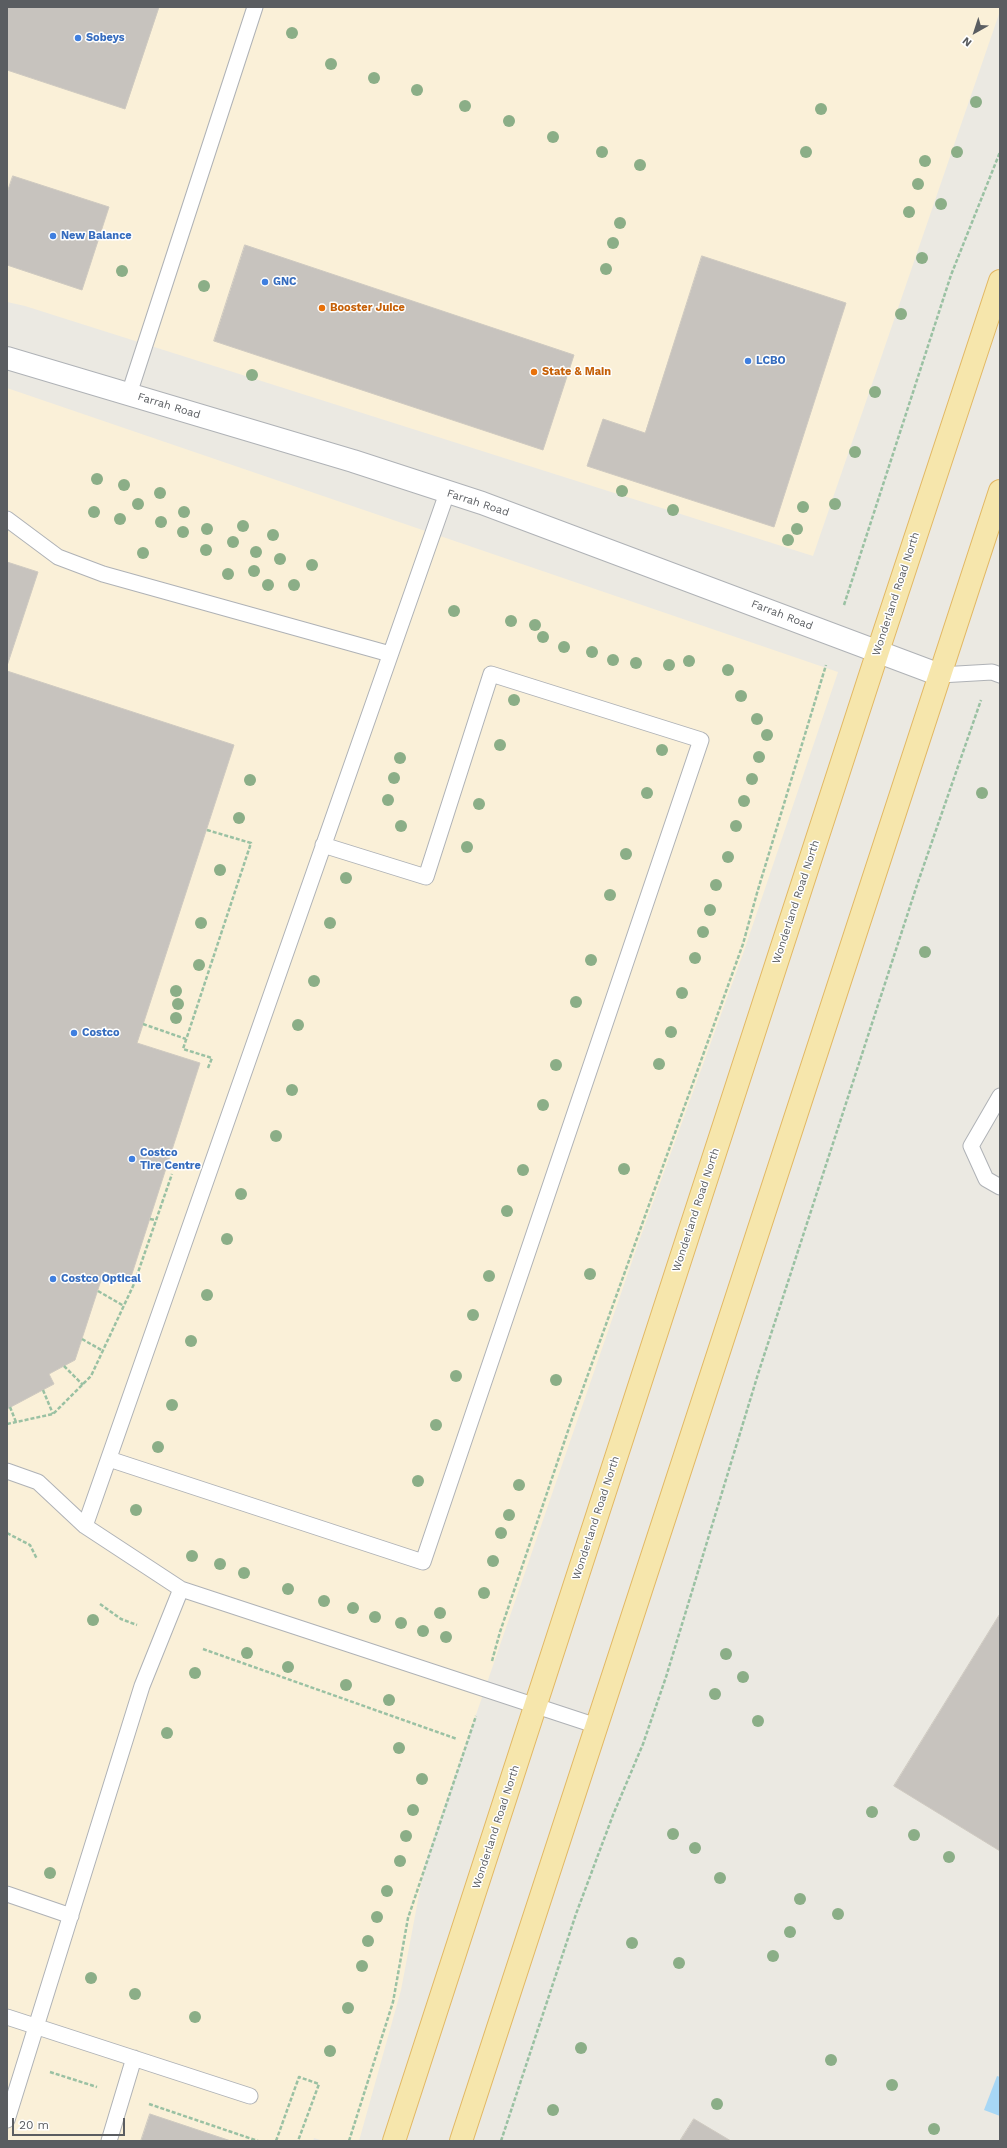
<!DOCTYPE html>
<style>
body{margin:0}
#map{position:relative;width:1007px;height:2148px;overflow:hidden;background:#ebe9e2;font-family:"Work Sans",sans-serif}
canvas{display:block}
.frame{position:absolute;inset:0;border:8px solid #5a5d61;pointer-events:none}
.north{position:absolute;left:955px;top:12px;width:40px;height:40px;-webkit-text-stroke:3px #fff;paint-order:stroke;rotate:219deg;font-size:11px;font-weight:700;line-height:16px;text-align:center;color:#5a5d61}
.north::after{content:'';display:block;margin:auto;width:14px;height:18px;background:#5a5d61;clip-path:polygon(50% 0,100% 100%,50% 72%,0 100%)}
.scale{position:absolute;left:12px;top:2118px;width:113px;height:18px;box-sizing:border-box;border:2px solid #5a5d61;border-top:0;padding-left:5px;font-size:12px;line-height:14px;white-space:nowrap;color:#5a5d61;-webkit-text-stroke:3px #fff;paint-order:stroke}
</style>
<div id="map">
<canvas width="1007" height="2148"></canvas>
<div class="frame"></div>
<div class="north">N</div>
<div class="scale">20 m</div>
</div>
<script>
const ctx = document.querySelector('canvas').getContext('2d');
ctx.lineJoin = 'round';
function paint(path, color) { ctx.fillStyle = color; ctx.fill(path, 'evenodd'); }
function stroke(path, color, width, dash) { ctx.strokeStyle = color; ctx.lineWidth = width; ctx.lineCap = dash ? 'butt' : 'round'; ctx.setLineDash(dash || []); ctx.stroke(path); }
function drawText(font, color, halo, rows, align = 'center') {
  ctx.font = font + ' "Work Sans",sans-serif'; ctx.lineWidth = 3; ctx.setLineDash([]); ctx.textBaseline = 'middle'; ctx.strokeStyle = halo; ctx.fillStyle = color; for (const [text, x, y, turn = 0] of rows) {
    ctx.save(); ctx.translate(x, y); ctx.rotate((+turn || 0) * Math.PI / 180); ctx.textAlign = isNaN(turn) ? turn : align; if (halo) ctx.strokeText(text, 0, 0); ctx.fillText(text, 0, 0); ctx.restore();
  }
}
paint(new Path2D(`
 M7 7H1000V11L813 556 25 306 7 302Z
 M7 388 838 672 744 951 638 1244 425 1863 401 1990 359 2141H323L314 2138 313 2141H7Z`), '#faf0d8');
paint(new Path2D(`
 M997 2076 1000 2077V2116L984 2110Z`), '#a7d7f5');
const building = new Path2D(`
 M7 7H159L125 109 7 70Z
 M13 176 109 207 82 290 7 265V193Z
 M245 245 574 355 543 450 214 341Z
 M702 256 846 303 774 527 587 466 603 419 645 433Z
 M7 562 38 572 7 666Z
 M7 671 234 745 137 1043 200 1063 130 1280 104 1271 75 1360 49 1374 54 1384 7 1409Z
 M1000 1614V1851L894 1786Z
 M150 2114 231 2141H141Z
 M694 2119 731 2141H680Z`);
paint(building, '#c7c3be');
stroke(building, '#cfcac1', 1);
const lane = new Path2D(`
 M129 394 255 7
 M7 519 58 557 103 574 390 654
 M940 675 992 672 1000 675
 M1000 1096 971 1146 986 1179 1000 1187
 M109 1459 423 1562 701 740 491 674 426 877 323 845
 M7 1471 38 1482 85 1526 181 1589 597 1726
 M85 1526 447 493
 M7 1894 71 1916
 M7 2017 250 2096
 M7 2120 142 1686 181 1589
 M109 2141 134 2058`);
const street = new Path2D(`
 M7 358 353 461 482 503 940 675`);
const primary = new Path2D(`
 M394 2141 878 651 1000 281
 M461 2141 1000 491`);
stroke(lane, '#afb2b6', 17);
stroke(street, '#afb2b6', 24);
stroke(primary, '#e2b864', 24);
stroke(new Path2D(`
 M844 605 951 275 1000 152
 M207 830 251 843 183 1049 212 1058 208 1068
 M143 1024 186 1039
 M150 1219 156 1220
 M98 1291 124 1306
 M82 1339 103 1351
 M64 1366 83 1385
 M43 1390 53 1414
 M10 1407 16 1422
 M7 1424 53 1414 91 1376 134 1284 172 1174
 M7 1533 30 1545 37 1559
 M100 1604 121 1619 137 1625
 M203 1649 457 1739
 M492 1661 500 1632 573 1416 743 944 757 893 826 665
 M50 2072 97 2087
 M149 2104 258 2141
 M276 2141 299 2077 319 2084 298 2141
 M349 2141 393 2002 408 1918 476 1716
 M501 2141 576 1914 613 1815 643 1744 666 1677 758 1374 917 885 981 700`), '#9ac1a3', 2.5, [4, 2]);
stroke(lane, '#fff', 15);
stroke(street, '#fff', 22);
stroke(primary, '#f6e6ac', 22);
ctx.fillStyle = '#8bae87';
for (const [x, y] of [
 [292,33],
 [331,64],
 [374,78],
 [417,90],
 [976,102],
 [465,106],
 [821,109],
 [509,121],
 [553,137],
 [602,152],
 [806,152],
 [957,152],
 [925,161],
 [640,165],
 [918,184],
 [941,204],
 [909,212],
 [620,223],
 [613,243],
 [922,258],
 [606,269],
 [122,271],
 [204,286],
 [901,314],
 [252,375],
 [875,392],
 [855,452],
 [97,479],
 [124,485],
 [622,491],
 [160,493],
 [138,504],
 [835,504],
 [803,507],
 [673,510],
 [94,512],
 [184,512],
 [120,519],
 [161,522],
 [243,526],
 [207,529],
 [797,529],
 [183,532],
 [273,535],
 [788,540],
 [233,542],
 [206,550],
 [256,552],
 [143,553],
 [280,559],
 [312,565],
 [254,571],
 [228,574],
 [268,585],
 [294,585],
 [454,611],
 [511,621],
 [535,625],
 [543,637],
 [564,647],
 [592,652],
 [613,660],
 [689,661],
 [636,663],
 [669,665],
 [728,670],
 [741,696],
 [514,700],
 [757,719],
 [767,735],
 [500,745],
 [662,750],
 [759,757],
 [400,758],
 [394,778],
 [752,779],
 [250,780],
 [647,793],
 [982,793],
 [388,800],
 [744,801],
 [479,804],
 [239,818],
 [401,826],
 [736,826],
 [467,847],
 [626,854],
 [728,857],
 [220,870],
 [346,878],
 [716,885],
 [610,895],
 [710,910],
 [201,923],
 [330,923],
 [703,932],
 [925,952],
 [695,958],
 [591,960],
 [199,965],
 [314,981],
 [176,991],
 [682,993],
 [576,1002],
 [178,1004],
 [176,1018],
 [298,1025],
 [671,1032],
 [659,1064],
 [556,1065],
 [292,1090],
 [543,1105],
 [276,1136],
 [624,1169],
 [523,1170],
 [241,1194],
 [507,1211],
 [227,1239],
 [590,1274],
 [489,1276],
 [207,1295],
 [473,1315],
 [191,1341],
 [456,1376],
 [556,1380],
 [172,1405],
 [436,1425],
 [158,1447],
 [418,1481],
 [519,1485],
 [136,1510],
 [509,1515],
 [501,1533],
 [192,1556],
 [493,1561],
 [220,1564],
 [244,1573],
 [288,1589],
 [484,1593],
 [324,1601],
 [353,1608],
 [440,1613],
 [375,1617],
 [93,1620],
 [401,1623],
 [423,1631],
 [446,1637],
 [247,1653],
 [726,1654],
 [288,1667],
 [195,1673],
 [743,1677],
 [346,1685],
 [715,1694],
 [389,1700],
 [758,1721],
 [167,1733],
 [399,1748],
 [422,1779],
 [413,1810],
 [872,1812],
 [673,1834],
 [914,1835],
 [406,1836],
 [695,1848],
 [949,1857],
 [400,1861],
 [50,1873],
 [720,1878],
 [387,1891],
 [800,1899],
 [838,1914],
 [377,1917],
 [790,1932],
 [368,1941],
 [632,1943],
 [773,1956],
 [679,1963],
 [362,1966],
 [91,1978],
 [135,1994],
 [348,2008],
 [195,2017],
 [581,2048],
 [330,2051],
 [831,2060],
 [892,2085],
 [717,2104],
 [553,2110],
 [934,2129]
]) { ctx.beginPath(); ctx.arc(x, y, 6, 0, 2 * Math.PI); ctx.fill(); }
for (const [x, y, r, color] of [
 [78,38,4,"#3f7fe0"],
 [53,236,4,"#3f7fe0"],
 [265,282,4,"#3f7fe0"],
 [322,308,4,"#e8710a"],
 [748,361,4,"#3f7fe0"],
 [534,372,4,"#e8710a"],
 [74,1033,4,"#3f7fe0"],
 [132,1159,4,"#3f7fe0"],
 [53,1279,4,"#3f7fe0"]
]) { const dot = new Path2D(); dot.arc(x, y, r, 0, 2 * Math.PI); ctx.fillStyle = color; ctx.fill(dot); stroke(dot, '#fff', 1.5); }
drawText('bold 11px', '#366cbe', '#fff', [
 ["Sobeys",86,38],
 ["New Balance",61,236],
 ["GNC",273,282],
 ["LCBO",756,361],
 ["Costco",82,1033],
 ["Costco",140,1153],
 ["Tire Centre",140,1166],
 ["Costco Optical",61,1279]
], 'left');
drawText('bold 11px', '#c56008', '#fff', [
 ["Booster Juice",330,308],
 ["State & Main",542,372]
], 'left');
drawText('11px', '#5a5d61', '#fff', [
 ["Farrah Road",169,406,17],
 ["Farrah Road",478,503,18],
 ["Wonderland Road North",896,594,-72],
 ["Farrah Road",782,615,21],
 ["Wonderland Road North",796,902,-72],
 ["Wonderland Road North",696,1210,-72],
 ["Wonderland Road North",596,1518,-72],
 ["Wonderland Road North",496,1827,-72]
]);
</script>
